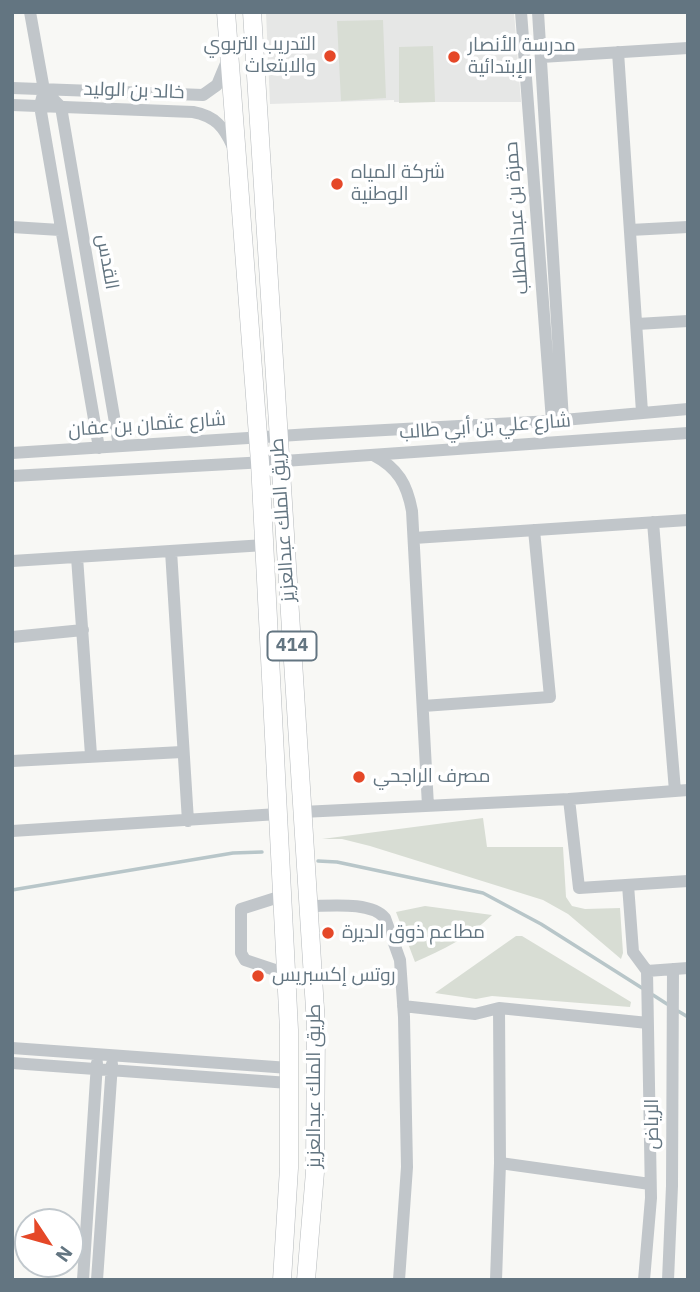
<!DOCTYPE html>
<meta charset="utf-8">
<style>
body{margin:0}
#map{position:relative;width:700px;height:1292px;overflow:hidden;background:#f8f8f5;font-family:"IBM Plex Sans",sans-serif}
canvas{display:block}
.frame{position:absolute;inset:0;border:14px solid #637581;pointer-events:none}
.north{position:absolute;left:14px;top:1208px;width:70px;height:70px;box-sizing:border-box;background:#fff;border:2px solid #c1c8cd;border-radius:50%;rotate:126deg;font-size:19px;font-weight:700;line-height:28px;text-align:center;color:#637581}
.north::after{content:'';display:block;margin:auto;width:24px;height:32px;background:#e54828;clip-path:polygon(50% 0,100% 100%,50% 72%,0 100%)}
</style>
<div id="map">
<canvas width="700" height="1292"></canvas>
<div class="frame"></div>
<div class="north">N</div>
</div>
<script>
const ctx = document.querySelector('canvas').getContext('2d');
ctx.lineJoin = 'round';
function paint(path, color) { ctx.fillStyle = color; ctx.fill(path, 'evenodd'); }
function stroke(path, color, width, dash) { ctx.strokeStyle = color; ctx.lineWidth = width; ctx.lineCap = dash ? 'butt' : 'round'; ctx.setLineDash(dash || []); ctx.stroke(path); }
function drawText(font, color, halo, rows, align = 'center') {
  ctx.font = font + ' "IBM Plex Sans",Cairo,sans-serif'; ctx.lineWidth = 7; ctx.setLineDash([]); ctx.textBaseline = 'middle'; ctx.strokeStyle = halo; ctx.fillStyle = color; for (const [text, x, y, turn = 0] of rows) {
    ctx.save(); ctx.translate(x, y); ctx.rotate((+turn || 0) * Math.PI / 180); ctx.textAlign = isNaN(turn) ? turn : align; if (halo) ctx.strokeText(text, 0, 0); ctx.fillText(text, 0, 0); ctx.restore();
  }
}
paint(new Path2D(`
 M266 12H514L521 102H394V100L270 104Z`), '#e6e7e6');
paint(new Path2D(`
 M383 20 386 98 341 101 337 21Z
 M433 46 435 102 399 103V47Z
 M483 818 487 847H563L566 897 572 906 585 909 620 908 623 953 621 959 568 914 543 900 370 846 342 839H322Z
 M425 906 492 915C470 937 442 950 415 962L396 912Z
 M516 936H522L631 1002 630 1007 492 996 476 999 435 993Z`), '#d8ddd4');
stroke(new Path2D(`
 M318 861 337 862 483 893 541 924 642 988
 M12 890 233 853 262 852
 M653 995 667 1004
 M678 1011 688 1017`), '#b8c6c9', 3.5);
const highway = new Path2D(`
 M226 12 260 462 289 1030V1168L282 1280
 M252 12 316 1025 315 1172 306 1280`);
stroke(highway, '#b5b9bc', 19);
stroke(new Path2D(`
 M30 12 44 90 40 106 99 448
 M521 12 552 421
 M538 12 563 420
 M618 52 642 412
 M541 57 688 48
 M12 88 203 95 217 85 227 61
 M44 90 61 107 119 446
 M12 105 193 112C215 116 224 127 233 147
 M12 227 60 230
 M630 230 688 227
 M637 324 688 321
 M12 453 311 434 552 421 688 409
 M373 455C398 468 407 484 412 511L428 806
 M12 476 284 461 688 433
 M653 522 675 791
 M414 538 688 520
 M171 551 188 821
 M77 557 91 755
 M12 561 265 545
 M12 637 83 630
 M423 706 550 697 534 530
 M12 761 182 752
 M569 799 579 888 688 881
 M302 812 569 799 688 790
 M12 831 278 814
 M628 885 633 952 647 971
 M282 896 241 909V953L245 960 287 974
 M309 906C329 906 371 901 385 918L400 960 404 1017 407 1167 399 1280
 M647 971 688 968
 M403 1006 475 1014 499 1008 648 1023
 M12 1048 289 1068
 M12 1063 289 1083
 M500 1163 650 1184
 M83 1280 97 1063
 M97 1280 112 1064
 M496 1280 500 1163 499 1008
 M644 1280 651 1198 647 971
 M668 1280 672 1186 673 969`), '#c1c6ca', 12);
stroke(highway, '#fff', 18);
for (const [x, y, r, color] of [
 [330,56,7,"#e54828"],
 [454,57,7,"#e54828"],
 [337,184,7,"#e54828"],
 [359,777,7,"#e54828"],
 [328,933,7,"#e54828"],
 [258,976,7,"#e54828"]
]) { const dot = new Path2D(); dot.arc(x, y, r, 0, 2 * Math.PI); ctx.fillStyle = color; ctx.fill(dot); stroke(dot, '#fff', 2.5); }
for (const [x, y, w] of [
 [292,646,49]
]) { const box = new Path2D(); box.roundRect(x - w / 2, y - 14.5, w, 29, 5); ctx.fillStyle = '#fff'; ctx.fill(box); stroke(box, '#637581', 2); }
drawText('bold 18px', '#637581', null, [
 ["414",292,646]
]);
drawText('19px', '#637581', '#fff', [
 ["التدريب التربوي",316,45,"right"],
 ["والابتعاث",316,67,"right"],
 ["مدرسة الأنصار",468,46],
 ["الإبتدائية",468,68],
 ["شركة المياه",351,173],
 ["الوطنية",351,195],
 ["مصرف الراجحي",373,777],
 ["مطاعم ذوق الديرة",342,933],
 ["روتس إكسبريس",272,976]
], 'left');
drawText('19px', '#637581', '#fff', [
 ["خالد بن الوليد",134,91,2],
 ["حمزة بن عبدالمطلب",517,218,-94],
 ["القدس",107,262,80],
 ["شارع عثمان بن عفان",147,425,-4],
 ["شارع علي بن أبي طالب",485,427,-4],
 ["طريق الملك عبدالعزيز",283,520,-94],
 ["طريق الملك عبدالعزيز",315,1086,-90],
 ["الرياض",653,1124,-90]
]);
</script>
